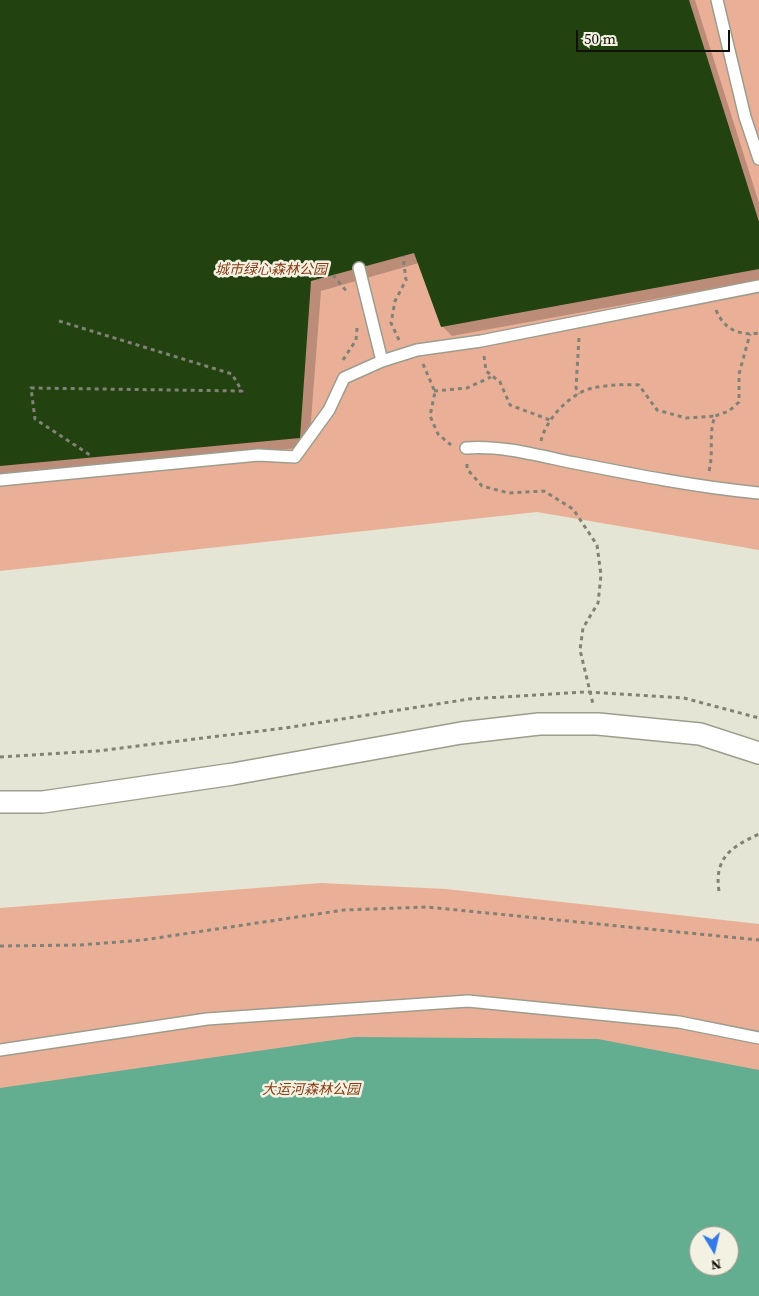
<!DOCTYPE html>
<meta charset="utf-8">
<style>
body{margin:0}
#map{position:relative;width:759px;height:1296px;overflow:hidden;background:#e5e5d5;font-family:"Source Serif 4",serif}
canvas{display:block}
.north{position:absolute;left:689px;top:1226px;width:50px;height:50px;box-sizing:border-box;background:#f3f2e2;border:1px solid #99988c;border-radius:50%;rotate:171deg;font-size:14px;font-weight:700;line-height:20px;text-align:center;color:#11110b}
.north::after{content:'';display:block;margin:auto;width:18px;height:22px;background:#3579e6;clip-path:polygon(50% 0,100% 100%,50% 72%,0 100%)}
.scale{position:absolute;left:576px;top:30px;width:154px;height:22px;box-sizing:border-box;border:2px solid #11110b;border-top:0;padding-left:6px;font-size:15px;line-height:18px;white-space:nowrap;color:#11110b;-webkit-text-stroke:4px #f3f2e2;paint-order:stroke}
</style>
<div id="map">
<canvas width="759" height="1296"></canvas>
<div class="north">N</div>
<div class="scale">50 m</div>
</div>
<script>
const ctx = document.querySelector('canvas').getContext('2d');
ctx.lineJoin = 'round';
function paint(path, color) { ctx.fillStyle = color; ctx.fill(path, 'evenodd'); }
function stroke(path, color, width, dash) { ctx.strokeStyle = color; ctx.lineWidth = width; ctx.lineCap = dash ? 'butt' : 'round'; ctx.setLineDash(dash || []); ctx.stroke(path); }
function drawText(font, color, halo, rows, align = 'center') {
  ctx.font = font + ' "Source Serif 4","Noto Sans SC",serif'; ctx.lineWidth = 5; ctx.setLineDash([]); ctx.textBaseline = 'middle'; ctx.strokeStyle = halo; ctx.fillStyle = color; for (const [text, x, y, turn = 0] of rows) {
    ctx.save(); ctx.translate(x, y); ctx.rotate((+turn || 0) * Math.PI / 180); ctx.textAlign = isNaN(turn) ? turn : align; if (halo) ctx.strokeText(text, 0, 0); ctx.fillText(text, 0, 0); ctx.restore();
  }
}
paint(new Path2D(`
 M0 0H759V550L537 512 0 571Z
 M321 883 446 889 759 924V1296H0V908ZM699 1236H729V1266H699Z`), '#eab097');
paint(new Path2D(`
 M355 1037 598 1039 759 1070V1296H0V1088ZM699 1236H729V1266H699Z`), '#63ad91');
paint(new Path2D(`
 M0 0H695L759 203V280L452 336 442 326 419 263 321 291 309 447 0 476Z`), '#0003');
paint(new Path2D(`
 M0 0H689L759 222V269L441 327 414 253 311 281 300 438 0 466Z`), '#224210');
const service = new Path2D(`
 M717 0 745 117 759 159
 M359 268 382 361
 M466 448C502 445 540 456 575 463 636 475 697 487 759 493
 M0 480 258 455 295 457 329 410 344 378 382 361 417 350 481 341 759 286
 M0 1050 207 1019 468 1001 679 1022 759 1038`);
const minor = new Path2D(`
 M0 802H43L233 774 461 733 539 724H598L700 734 759 753`);
stroke(service, '#9d9d8e', 14);
stroke(minor, '#9d9d8e', 24);
stroke(new Path2D(`
 M333 275 348 293
 M716 310C724 329 738 336 759 333
 M59 321 232 374 242 391 31 388 35 419 90 455
 M579 338 576 388 579 394
 M399 340 391 323 395 301 406 280 403 256
 M484 356 486 371 500 382 510 405 550 420
 M343 360 356 340 357 328
 M423 364 435 392 430 416 438 434 451 445
 M434 391 467 388 491 377
 M541 441C546 419 570 393 593 388 607 385 625 384 639 385L657 410 686 418 715 416
 M467 464V469L482 486 509 493 544 491 573 509 597 545 601 575 598 603 583 628 580 650 593 704
 M709 471C714 452 708 435 715 416L729 411 739 402V374L750 334
 M0 757 97 751 285 728 469 699 586 692 684 698 759 718
 M719 891C714 858 731 847 759 834
 M0 946 80 945 143 940 344 910 427 907 759 940`), '#818176', 3, [4, 4]);
stroke(service, '#fff', 11);
stroke(minor, '#fff', 21);
drawText('italic 14px', '#883b14', '#f3f2e2', [
 ["城市绿心森林公园",271,270],
 ["大运河森林公园",311,1090]
]);
</script>
